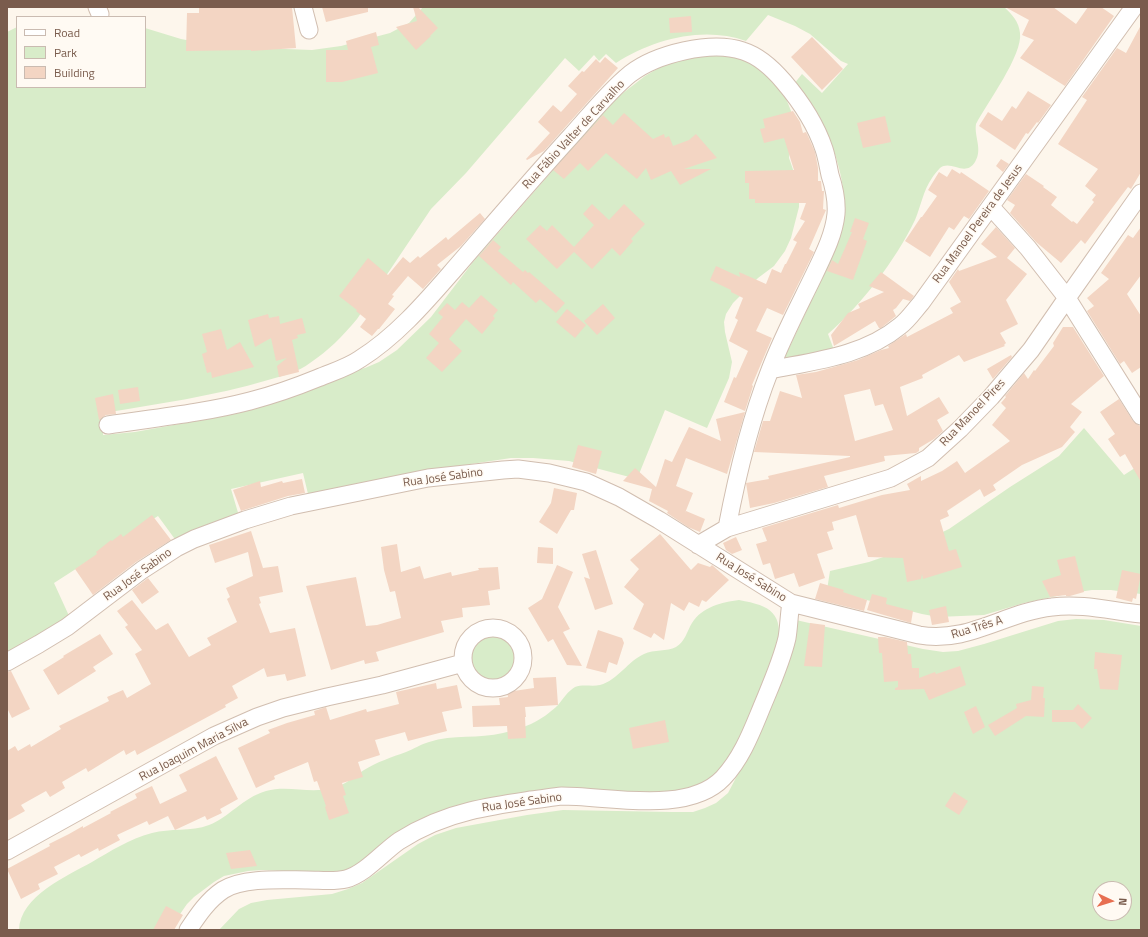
<!DOCTYPE html>
<meta charset="utf-8">
<style>
body{margin:0}
#map{position:relative;width:1148px;height:937px;overflow:hidden;background:#fdf6ec;font-family:"Titillium Web",sans-serif}
canvas{display:block}
.frame{position:absolute;inset:0;border:8px solid #7a5c4d;pointer-events:none}
.legend{position:absolute;left:16px;top:16px;width:130px;height:72px;box-sizing:border-box;background:#fffaf3;border:1px solid #cabbb1;margin:0;padding:5px 7px;list-style:none;font-size:12px;color:#7a5c4d}
.legend li{display:flex;align-items:center;gap:8px;height:20px}
.legend b{width:20px;border:1px solid #cabbb1}
.north{position:absolute;left:1092px;top:881px;width:40px;height:40px;box-sizing:border-box;background:#fffaf3;border:1px solid #cabbb1;border-radius:50%;rotate:94deg;font-size:11px;font-weight:700;line-height:16px;text-align:center;color:#7a5c4d}
.north::after{content:'';display:block;margin:auto;width:14px;height:18px;background:#e76f51;clip-path:polygon(50% 0,100% 100%,50% 72%,0 100%)}
</style>
<div id="map">
<canvas width="1148" height="937"></canvas>
<div class="frame"></div>
<ul class="legend">
<li><b style="height:5px;background:#fff"></b>Road</li>
<li><b style="height:11px;background:#d8ecc9"></b>Park</li>
<li><b style="height:11px;background:#f3d5c3"></b>Building</li>
</ul>
<div class="north">N</div>
</div>
<script>
const ctx = document.querySelector('canvas').getContext('2d');
ctx.lineJoin = 'round';
function paint(path, color) { ctx.fillStyle = color; ctx.fill(path, 'evenodd'); }
function stroke(path, color, width, dash) { ctx.strokeStyle = color; ctx.lineWidth = width; ctx.lineCap = dash ? 'butt' : 'round'; ctx.setLineDash(dash || []); ctx.stroke(path); }
function drawText(font, color, halo, rows, align = 'center') {
  ctx.font = font + ' "Titillium Web",sans-serif'; ctx.lineWidth = 3; ctx.setLineDash([]); ctx.textBaseline = 'middle'; ctx.strokeStyle = halo; ctx.fillStyle = color; for (const [text, x, y, turn = 0] of rows) {
    ctx.save(); ctx.translate(x, y); ctx.rotate((+turn || 0) * Math.PI / 180); ctx.textAlign = isNaN(turn) ? turn : align; if (halo) ctx.strokeText(text, 0, 0); ctx.fillText(text, 0, 0); ctx.restore();
  }
}
paint(new Path2D(`
 M423 7H1004C1012 14 1019 22 1020 33 1023 55 987 103 976 124 974 137 983 149 975 162 965 178 951 159 940 168 937 171 934 175 932 178 923 191 921 206 915 220 895 261 862 304 828 334L834 350 783 361 834 252C837 244 841 235 843 226 850 191 833 139 815 109 809 100 801 92 794 84L802 74 822 93 848 64 841 61 810 34 795 26 768 15 746 41C703 26 654 39 616 63L606 54 599 61 594 55 579 71 565 58 466 173 431 209 357 319C343 336 328 351 310 363 298 372 282 376 268 380 214 396 158 404 103 413V435L135 432 223 416 346 372 365 368 379 362 397 350 431 317 473 262 614 100 645 76 662 66 701 54 744 57 766 73 785 96 791 111 792 125 789 158 797 181 799 195V207L791 238 785 251 774 266 758 278 733 303 726 314 724 322 725 332 732 362 729 378 707 428 665 410 637 479 569 461 533 458H511L471 464 309 498 303 473 231 489 239 516 177 542 158 516 54 583 70 618 7 654V32L17 27V87H145V28L181 39 202 43 259 48 312 50 341 46 390 33 409 23Z
 M1084 428 1124 475 1141 464V594L1111 590H1092L1071 593 1024 603 984 615 938 617 922 614 827 590 830 571 869 562 909 548 949 529 1010 487 1059 456Z
 M739 600C772 606 783 613 778 648L735 752 715 775 701 785 668 793H531L376 852 349 870 334 873 262 870 248 871 224 876 214 882 194 897 187 904 169 930H19C20 896 67 876 92 862 111 851 129 839 152 833 170 828 191 832 209 825 230 817 242 798 266 791 288 785 310 794 332 788 348 784 351 778 364 770 377 762 392 757 406 752 414 749 421 744 429 742 453 734 479 739 503 733 512 731 522 728 531 724 540 720 551 712 558 705 563 699 568 691 575 687 583 684 592 687 600 685 618 680 628 661 644 654 654 649 667 652 676 647 685 642 687 631 692 623 702 607 722 602 739 600Z
 M1076 619 1104 620 1141 626V930H219L239 909 251 903 267 900 332 894 348 889 362 883 418 844 435 835 456 828 527 815 563 810 672 812H693L705 808 716 803 728 793 750 751 796 620 923 649 943 652 958 651 984 644 1058 621ZM1100 889H1124V913H1100Z
 M466 658a27 27 0 1 1 54 0a27 27 0 1 1-54 0Z`), '#d8ecc9');
paint(new Path2D(`
 M199 7H292L296 48 251 51V50L186 51 187 13H199Z
 M322 7H368V12L326 22Z
 M413 7H418L438 28 430 36H431L416 50 396 27 417 21Z
 M1005 7H1053L1076 24 1088 7H1101L1114 16 1065 86 1020 58 1034 40 1022 35 1029 20Z
 M691 16 692 32 670 33 669 18Z
 M1141 25V172L1131 189 1128 187 1085 244 1081 240 1061 263 1036 242 1010 213 1015 205 1007 200 1026 174 1044 186 1043 187 1057 197 1051 205 1072 222 1073 221 1077 224 1094 202 1092 200 1096 195 1085 186 1098 169 1058 144 1087 100 1082 97 1117 48 1126 53Z
 M376 32 379 45 371 47 378 73 342 82H326V50H348L346 41Z
 M812 37 843 69 822 90 791 57Z
 M605 57 618 68 544 151 527 160 526 159 550 133 538 122 553 105 561 112 577 94 568 86 582 71 584 72 596 59 600 63Z
 M1028 91 1051 105 1038 123 1037 122 1028 134 1026 133 1015 150 979 126 988 112 1002 121 1012 106 1016 109Z
 M793 111 800 122 803 133 806 132 808 136 815 152 818 168V181H821L822 191H824L823 209 826 210 809 249 814 252 783 315 767 308 756 331 772 338 752 385 753 386 745 411 724 402 734 377 736 378 748 351 729 341 738 320 735 318 743 298 731 292V290L710 280 716 266 740 277 739 272 766 284 772 269 781 273 785 264H786L797 242 793 240 805 221 800 219 806 203H755V199H749V183H745V171L794 170 784 138 764 143 760 129 765 128 763 119Z
 M624 113 653 139 664 134 665 138 669 136 673 146 689 140 696 134 717 158 684 169H711L680 185 671 171 651 180 646 168 637 179 606 153 588 171 580 163 564 179 553 170 603 115 613 125Z
 M885 116 891 142 863 148 857 123Z
 M1001 159 1009 164 1003 172 996 166Z
 M952 169 960 174 961 172 989 191 969 219 964 216 954 230 949 227 930 257 905 241 921 217H922L937 196 928 190 939 172 947 177Z
 M592 204 609 220 624 204 645 224 631 239 633 241 620 256 612 248 592 269 574 252 557 269 526 239 540 225 547 231 552 225 574 247 594 225 583 214Z
 M480 213 485 219 461 246 437 265 441 269 423 289 408 276 392 295 394 296 388 304 395 309 379 329H378L372 336 360 327 366 319 356 311 357 310 339 296 368 258 388 275 403 257 410 263 418 256 420 258 446 237 448 240Z
 M855 218 869 223 863 239 867 241 853 280 827 271 832 260 838 264 852 232H850Z
 M996 227 1015 248 1007 258 1027 274 1006 300 1018 324 1000 333 1006 343 1004 345 1005 346 964 362 959 355 922 375 923 378 900 387 907 416 939 397 949 413 937 420 943 431 934 439 919 448V451L916 453 884 456 885 461 824 476 828 487 774 503 750 508 746 483 769 479 768 476 850 457V456L754 452 763 421H770L780 391 802 398 796 375 816 372 841 365 858 360 881 350 889 348 888 346 906 334 907 337 953 313 950 308 961 302 949 282 958 269 959 271 997 257 981 244ZM870 389 875 406 883 404 893 430 855 441 844 395Z
 M1141 227V275L1127 294 1141 316V367L1132 373 1124 361 1120 364 1087 311 1094 306 1087 298 1109 279 1101 273 1128 235 1133 238Z
 M493 240 501 247 498 251 523 272 525 270 528 273 529 272 565 303 556 313 540 299 536 303 513 282 511 285 479 256Z
 M881 272 914 296 910 301 903 299 896 308 893 310 896 316 881 328H879L875 321 834 346 831 335 848 313 860 308 858 304 884 292 869 286Z
 M481 295 498 310 493 316 495 318 482 334 466 319 449 339 462 351 442 372 426 358 439 343 429 334 443 317 438 313 447 303 455 310 462 302 469 308Z
 M603 304 615 318 597 335 584 321Z
 M567 309 586 325 575 338 556 322Z
 M268 314 269 318 279 316 280 324 302 318 306 333 297 335 298 338 292 340 299 372 279 377 277 366 287 358 276 361 271 338 255 347 248 320Z
 M1063 327H1073L1104 376 1071 404 1082 412 1070 427 1075 432 1062 447 1022 465 993 485 996 490 984 497 980 489 947 511 949 516 940 520 949 551 956 549 962 567 923 579 922 574 921 579 907 582 903 558 868 557 856 515 832 522 834 530 827 532 833 549 817 554 825 578 799 587 794 573 775 579 770 563 763 565 756 544 767 541 762 528 838 505 839 508 882 495 910 490 907 484 921 476V481L942 471 957 461 965 473 1010 441 992 425 1006 408 1001 403 1006 397 1005 396 1024 373 1028 379 1034 370 1035 371 1054 346 1053 343Z
 M221 329 227 350 240 342 254 367 212 378 211 372 207 373 202 354 207 352 202 334Z
 M1011 355 1012 357 993 379 987 369Z
 M138 387 140 401 120 404 118 390Z
 M113 394 116 414 106 415 99 420 95 398Z
 M1119 399 1133 421 1141 427V482L1125 454 1120 457 1108 439 1115 434 1100 412Z
 M745 412 727 474 686 458 676 486 693 493 685 513 686 511 705 519 700 532 688 527 667 513 668 511 649 501 652 489 623 481 635 468 656 487 665 459 672 462 689 427 721 441 716 419Z
 M578 445 602 451 596 474 572 467Z
 M302 479 305 493 288 496 241 511 233 490 260 481 261 487 282 481 283 483Z
 M554 488 577 493 574 510H571L557 534 539 522 551 503Z
 M152 515 171 540 136 562 93 595 75 569 97 554 96 552 111 540 112 541 121 534 123 537Z
 M251 531 263 568 278 566 283 592 259 597 261 603 259 604 270 633 295 628 306 676 287 681 285 674 267 677 264 668 232 686 238 698 225 705 226 707 137 755 135 750 126 755 124 750 88 772 86 768 62 782 65 788 50 797 46 791 21 805 25 811 7 821V751L15 746 18 751 30 744 31 747 61 729 59 726 109 701 107 697 123 690 127 698 151 684 135 654 142 650 125 627 128 625 117 611 132 600 156 630 168 623 189 657 211 645 207 638 237 622 227 599 230 597 226 588 253 576 248 552 215 563 209 545Z
 M660 534 691 570 698 563 710 567 712 565 729 580 706 602 702 600 699 607 689 602 684 611 671 603 664 640 654 633 651 638 633 629 644 604 624 587 639 569 630 560Z
 M736 537 742 550 732 554 726 550 723 543Z
 M397 544 401 572 420 566 424 579 451 572 452 576 479 570 478 568 498 567 500 589 488 591 490 605 462 608 463 617 441 621 444 632 376 652 379 661 365 664 364 660 331 670 306 586 356 577 366 626 377 625 401 618 395 591 390 592 384 570 381 547Z
 M538 547 553 548V564L537 563Z
 M596 550 613 604 595 610 584 577 590 579 582 554Z
 M1075 556 1084 592 1070 596H1066V595L1050 597 1042 581 1061 575 1057 560Z
 M557 565 573 572 558 607 570 629 563 632 582 666 567 665 553 639 548 642 528 608 542 599Z
 M1122 570 1141 574 1136 599 1133 598 1132 602 1116 598Z
 M148 578 159 592 142 604 132 590Z
 M820 583 844 590 843 592 867 600 864 611 815 599Z
 M872 594 887 598 886 604 913 611 911 623 867 610Z
 M946 606 949 622 932 625 929 610Z
 M810 623 825 625 822 667 804 666Z
 M598 630 622 638 624 643 617 665 609 662 606 673 586 668Z
 M100 634 113 654 93 667 96 671 58 695 43 670 64 657 63 656Z
 M878 637H885L907 642 908 654H911L912 668H919V678L935 672 936 674 960 666 966 685 929 700 924 689 895 690V688L898 687V681L884 682 882 653H879Z
 M1095 652 1122 655 1118 690 1100 689 1097 669H1094Z
 M11 671 30 709 12 718 7 708V672Z
 M556 677 558 705 525 707 526 717H525L526 738 508 739 507 726 473 727 472 706 500 705 499 698 508 697 507 692 534 688 533 678Z
 M436 683 437 689 457 685 462 708 442 712 447 731 408 741 405 732 375 740 380 755 358 762 363 777 342 783 346 795 343 796 349 813 329 820 325 807 326 806 317 781 314 782 308 762 274 776 275 779 256 788 238 748 270 733 268 730 287 723 315 715 314 711 326 707 330 720 366 709 367 712 399 704 396 692Z
 M1032 686 1044 687 1043 698H1045L1044 717 1026 716 995 736 988 725 1017 708 1016 704 1031 700Z
 M1078 704 1092 718 1082 729 1075 722H1052V710H1073Z
 M976 706 985 727 973 734 964 712Z
 M665 720 669 742 633 749 629 728Z
 M216 756 238 799 220 809 222 813 207 820 205 816 175 830 168 816 149 825 147 821 117 835 120 840 99 851 98 848 81 857 79 854 54 867 58 874 38 884 40 889 21 899 7 869 50 846 49 844 69 834 83 826V828L111 813 110 812 137 798 135 794 152 786 160 804 187 791 179 775Z
 M954 792 968 801 959 815 945 806Z
 M250 850 257 866 231 869 226 853Z
 M166 906 183 915 174 930H153Z`), '#f3d5c3');
const minor = new Path2D(`
 M97 7 100 14
 M303 7 309 30
 M991 207 1028 248 1067 298 1141 416
 M770 370C814 361 864 356 900 326 908 320 914 311 921 303L1134 7
 M108 425C155 418 204 413 250 401 273 395 296 387 318 378 332 372 347 368 360 359 395 337 423 305 450 274 490 228 530 181 571 136 590 115 608 92 630 74 656 54 711 40 743 51 759 56 773 69 784 82 801 102 816 125 824 149 827 158 828 166 830 175 834 187 837 201 836 214 834 235 823 256 814 275 799 306 782 338 770 370 750 421 737 475 727 528L698 545
 M727 528 891 478 928 458 960 429 991 397 1031 350 1067 298 1141 193
 M463 658a30 30 0 1 1 60 0a30 30 0 1 1-60 0Z
 M7 662 39 644 67 627 142 570 176 548 194 539 245 520 291 506 428 478 503 470 518 469 549 473 586 482 619 497 659 520 791 603 919 635C967 644 1006 612 1052 607 1081 603 1112 611 1141 614
 M7 851 214 736 257 717 283 708 327 697 382 685 463 663
 M188 930C198 915 208 900 223 890 243 877 284 880 307 880 320 880 334 882 346 879 365 874 383 852 399 841 421 827 445 817 470 811 490 806 511 803 531 800 541 799 552 797 562 796 608 796 688 815 723 778 740 760 750 736 759 714 769 689 781 664 787 638 789 626 789 614 791 603`);
stroke(minor, '#d1beb0', 19);
stroke(minor, '#fff', 17);
drawText('12px', '#7a5c4d', '#fffaf3', [
 ["Rua Fábio Valter de Carvalho",574,135,-47],
 ["Rua Manoel Pereira de Jesus",978,224,-54],
 ["Rua Manoel Pires",973,413,-46],
 ["Rua José Sabino",443,478,-8],
 ["Rua José Sabino",138,575,-36],
 ["Rua José Sabino",751,578,32],
 ["Rua Três A",977,628,-17],
 ["Rua Joaquim Maria Silva",194,750,-28],
 ["Rua José Sabino",522,803,-8]
]);
</script>
